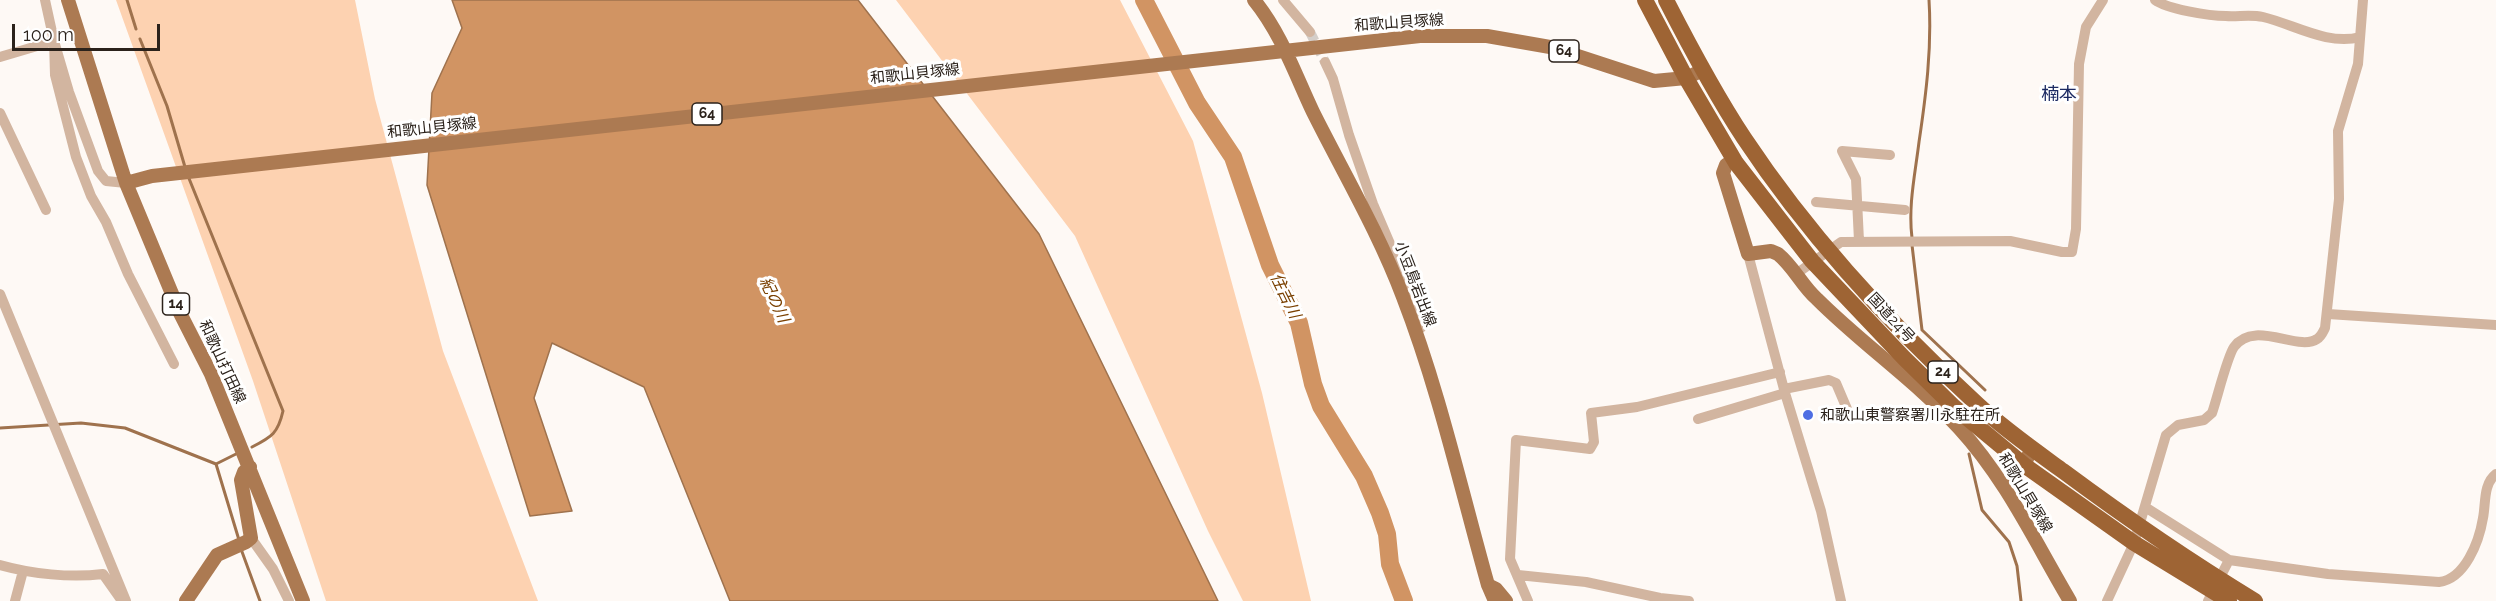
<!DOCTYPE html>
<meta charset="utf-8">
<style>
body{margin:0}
#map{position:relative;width:2496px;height:601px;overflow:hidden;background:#fef9f5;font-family:Raleway,sans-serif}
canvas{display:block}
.scale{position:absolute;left:12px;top:24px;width:148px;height:27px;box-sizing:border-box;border:3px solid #2b221b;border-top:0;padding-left:8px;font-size:18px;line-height:21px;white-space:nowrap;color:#2b221b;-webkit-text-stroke:4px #fff;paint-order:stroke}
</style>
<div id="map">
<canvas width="2496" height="601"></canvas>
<div class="scale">100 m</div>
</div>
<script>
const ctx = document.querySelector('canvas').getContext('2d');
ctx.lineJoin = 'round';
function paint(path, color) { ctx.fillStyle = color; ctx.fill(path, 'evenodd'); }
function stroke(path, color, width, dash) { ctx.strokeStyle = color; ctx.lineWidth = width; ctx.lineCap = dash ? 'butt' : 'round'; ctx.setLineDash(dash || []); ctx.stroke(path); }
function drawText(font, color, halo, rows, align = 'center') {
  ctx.font = font + ' Raleway,"Noto Sans JP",sans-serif'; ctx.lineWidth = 6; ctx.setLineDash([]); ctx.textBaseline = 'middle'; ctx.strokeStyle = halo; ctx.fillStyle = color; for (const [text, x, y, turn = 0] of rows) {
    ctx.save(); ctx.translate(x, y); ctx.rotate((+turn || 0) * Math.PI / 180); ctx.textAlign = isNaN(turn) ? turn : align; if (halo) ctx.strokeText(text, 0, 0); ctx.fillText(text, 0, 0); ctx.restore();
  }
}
paint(new Path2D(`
 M116 0H355L375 99 443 351 538 601H326L253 381Z
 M896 0H1120L1193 141 1262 393 1311 601H1243L1208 531 1075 236Z`), '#fdd2b1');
const water = new Path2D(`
 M452 0H858L1039 234 1218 601H730L644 387 552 343 534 398 572 511 530 516 427 185 432 93 462 28Z`);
paint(water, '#d19463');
stroke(water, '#9f724d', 1.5);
stroke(new Path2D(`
 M127 0 136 29
 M140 39 167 106 185 167
 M188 176 283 411C278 433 272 437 252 447
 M1912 238C1908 206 1915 175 1919 142 1926 95 1932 48 1929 0
 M1912 245 1922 330 1985 390
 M0 428 81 423 125 428 216 464 236 454
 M1969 454 1982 510 2009 542 2017 566 2021 601
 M216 464 239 540
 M241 549 260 601`), '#9f724d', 3);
stroke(new Path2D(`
 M1144 0 1197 103 1233 157 1270 265 1299 323 1313 384 1321 406 1364 476 1380 513 1387 534 1390 564 1404 601`), '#d19463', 18);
stroke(new Path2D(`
 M1310 32 1325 62`), '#d4cec9', 10, [10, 5]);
stroke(new Path2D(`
 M45 0 54 41 55 75 76 157 91 196 106 222 128 274 174 364
 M1283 0 1310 32
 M2155 0C2167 9 2209 16 2226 16 2238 17 2250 14 2263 17 2293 24 2328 46 2360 37
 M0 57 54 41 69 92 98 171 106 181 126 183
 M1325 62 1333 79 1349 135 1373 204 1409 288 1421 328
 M0 113 46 210
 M1816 202 1905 210
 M1859 241 1856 179 1842 151 1890 155
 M1748 254 1785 393 1821 511 1841 601
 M1796 274 1841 242 2010 241 2062 252H2072L2076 229 2079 64 2086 27 2103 0
 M0 294 126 601
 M2328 314 2496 325
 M1784 389 1829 380 1836 383 1850 416
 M1698 419 1785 393
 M2145 507 2229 560
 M251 538 273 569 289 601
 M0 565C32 574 70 578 103 574L122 601
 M1518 575 1586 582 1660 598 1689 601
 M15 601 23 571
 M1528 601 1510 559 1516 440 1590 449 1594 442 1591 413 1637 407 1780 372
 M2107 601 2134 543 2166 435 2178 425 2204 420 2212 413C2217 399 2227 357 2234 347 2254 319 2298 352 2317 339 2321 337 2323 332 2325 328L2339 199 2338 131 2358 64 2363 0
 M2208 601 2229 560 2328 574 2439 582C2465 579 2479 542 2483 518 2486 503 2483 484 2496 474`), '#d2b5a0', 10);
stroke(new Path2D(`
 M68 0 126 183 180 313 211 374 303 601
 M1254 0C1281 33 1295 74 1313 112 1344 174 1379 233 1403 297 1439 390 1461 489 1488 585L1495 601
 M1734 160 1726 165 1723 173 1748 254 1771 251 1778 254C1794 267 1802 286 1817 299 1862 344 1916 381 1959 428 2006 479 2035 542 2070 601
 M126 183 152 176 1420 36H1487L1550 47 1654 81 1686 78 1703 70
 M2005 487 2024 465 2032 448
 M1490 586 1496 589 1506 601
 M186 601 217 555 246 542 251 538 241 480 244 472 250 467`), '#ac7a52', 14);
stroke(new Path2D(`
 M1645 0 1686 78 1736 163 1812 261 1904 358 1954 407 2024 465 2134 543 2229 601
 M1666 0C1690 47 1715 94 1744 138 1809 236 1891 325 1977 404 2004 429 2034 450 2063 471 2125 517 2189 561 2255 601`), '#9e6434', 16);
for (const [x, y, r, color] of [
 [1808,415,6,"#4f6ee3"]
]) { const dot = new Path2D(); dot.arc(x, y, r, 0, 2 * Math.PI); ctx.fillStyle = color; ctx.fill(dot); stroke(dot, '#fff', 2); }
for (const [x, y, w] of [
 [1564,51,30],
 [707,114,30],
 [176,304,27],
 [1943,372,30]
]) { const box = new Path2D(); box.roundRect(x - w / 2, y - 11, w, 22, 4.5); ctx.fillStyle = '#fff'; ctx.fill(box); stroke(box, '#2b221b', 1.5); }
drawText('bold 14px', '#2b221b', null, [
 ["64",1564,51],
 ["64",707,114],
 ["14",176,304],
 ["24",1943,372]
]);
drawText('15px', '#2b221b', '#fff', [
 ["和歌山貝塚線",1399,23,-4],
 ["和歌山貝塚線",915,74,-6],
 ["和歌山貝塚線",432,128,-6],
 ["小豆島岩出線",1415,284,69],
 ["国道24号",1891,318,47],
 ["和歌山打田線",222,362,65],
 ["和歌山貝塚線",2025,493,59]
]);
drawText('15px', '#2b221b', '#fff', [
 ["和歌山東警察署川永駐在所",1820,415]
], 'left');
drawText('italic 16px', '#7a4001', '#fff', [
 ["住吉川",1285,296,64],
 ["紀の川",774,300,65]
]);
drawText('18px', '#1c2a62', '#fff', [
 ["楠本",2059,95]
]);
</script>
